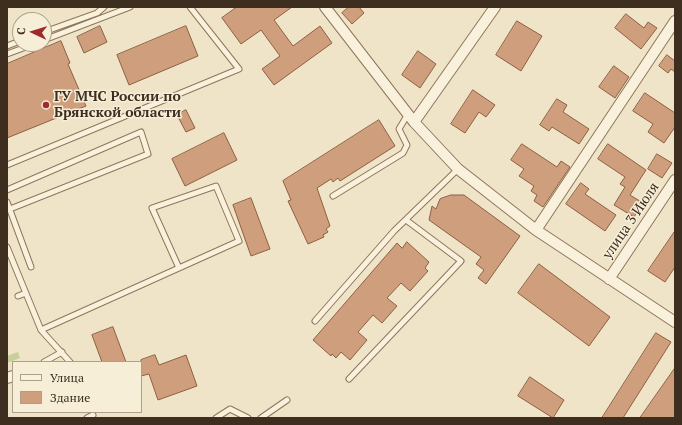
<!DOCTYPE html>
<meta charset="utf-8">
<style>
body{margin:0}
#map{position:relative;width:682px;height:425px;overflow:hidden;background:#f0e4c8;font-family:"PT Serif",serif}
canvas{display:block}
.frame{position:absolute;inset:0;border:8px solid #3d2e20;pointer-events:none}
.legend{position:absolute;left:12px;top:361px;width:130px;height:52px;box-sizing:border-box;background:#f7eed8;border:1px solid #ada18e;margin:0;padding:5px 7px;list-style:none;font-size:12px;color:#3d2e20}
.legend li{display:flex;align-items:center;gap:8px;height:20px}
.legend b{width:20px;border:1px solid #ada18e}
.north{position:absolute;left:12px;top:12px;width:40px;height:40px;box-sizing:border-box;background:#f7eed8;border:1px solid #ada18e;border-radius:50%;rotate:274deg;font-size:11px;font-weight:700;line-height:16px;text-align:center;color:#3d2e20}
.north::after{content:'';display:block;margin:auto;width:14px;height:18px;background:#9e2a2b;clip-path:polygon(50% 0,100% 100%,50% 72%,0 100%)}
</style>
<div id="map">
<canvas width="682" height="425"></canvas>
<div class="frame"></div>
<ul class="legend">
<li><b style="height:5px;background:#faf1dc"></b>Улица</li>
<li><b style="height:11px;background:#cf9f7d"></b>Здание</li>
</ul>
<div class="north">С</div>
</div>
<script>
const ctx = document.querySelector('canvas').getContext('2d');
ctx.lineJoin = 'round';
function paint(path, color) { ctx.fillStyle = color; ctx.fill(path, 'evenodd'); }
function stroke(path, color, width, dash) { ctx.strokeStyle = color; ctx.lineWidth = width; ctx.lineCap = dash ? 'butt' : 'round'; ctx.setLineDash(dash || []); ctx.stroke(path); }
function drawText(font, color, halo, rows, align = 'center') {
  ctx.font = font + ' "PT Serif",serif'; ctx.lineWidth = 3; ctx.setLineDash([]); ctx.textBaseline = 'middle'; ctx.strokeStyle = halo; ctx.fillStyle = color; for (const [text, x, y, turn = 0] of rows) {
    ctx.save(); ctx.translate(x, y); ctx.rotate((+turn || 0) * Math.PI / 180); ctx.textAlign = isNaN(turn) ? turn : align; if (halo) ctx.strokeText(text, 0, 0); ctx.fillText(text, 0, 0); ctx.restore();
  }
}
paint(new Path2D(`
 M18 352 20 358 7 363V356Z`), '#c9cf9b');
const building = new Path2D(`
 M237 7H292L274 20 293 46 320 26 332 43 274 85 262 69 280 56 261 30 241 44 222 18Z
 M349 7H359L364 13 352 24 342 13Z
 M626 14 644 28 648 22 657 28 641 49 615 28Z
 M517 21 542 36 521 71 496 55Z
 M100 26 107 42 84 53 77 37Z
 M186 26 198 56 129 85 117 55Z
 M61 41 70 63 68 64 86 106 7 138V64Z
 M418 51 436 64 420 88 402 75Z
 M667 55 675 61V72L671 69 668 73 659 66Z
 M614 66 629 77 615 98 599 87Z
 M473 90 495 105 486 117 479 112 465 133 451 124Z
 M645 93 675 113V127L664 143 648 132 653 124 633 111Z
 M557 99 567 105 563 112 589 129 579 144 552 127 549 131 540 125Z
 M186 110 195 128 186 132 177 115Z
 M379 120 395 146 340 181 338 178 333 182 331 179 317 188 330 226 326 229 328 232 323 235 324 237 308 244 288 201 291 200 283 181Z
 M224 133 237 160 185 186 172 159Z
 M522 144 557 167 561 161 570 167 543 207 534 201 537 195 531 191 534 186 519 176 524 169 511 160Z
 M608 144 646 170 630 195 643 203 634 217 614 205 625 187 620 184 625 177 598 159Z
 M657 154 672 163 662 178 648 169Z
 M581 183 589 189 585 194 616 215 605 231 566 204Z
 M451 195H464L520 236 486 284 478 278 484 270 476 264 481 257 429 220 432 206 436 209 440 199Z
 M251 198 270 249 251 256 233 205Z
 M675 231V267L665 282 648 271Z
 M407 242 429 262 425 268 428 271 410 291 401 283 387 298 397 306 382 323 373 315 358 332 367 340 350 360 341 352 336 358 332 354 331 356 313 340 397 243 402 248Z
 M539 264 610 317 589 346 518 293Z
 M113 327 126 362H102L92 335Z
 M656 333 671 342 623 418H602Z
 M155 355 159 365 186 355 197 386 158 400 149 374 141 376V360Z
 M675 368V418H640Z
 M530 377 564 400 553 418 518 396Z`);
paint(building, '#cf9f7d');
stroke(building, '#8d5f41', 1);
const lane = new Path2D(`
 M44 32 97 13 104 7
 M44 40 130 7
 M7 46 20 41
 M7 54 34 44
 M7 165 239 69 190 7
 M7 190 141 132 148 154 10 209
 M333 196 403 153 407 145 399 129 408 114
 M7 202 31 267
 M7 247 41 330 70 362
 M18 296 26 293
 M315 321 394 231 458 169
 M41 330 239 241 216 186 152 208 179 268
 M44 362 62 352
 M349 379 461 261 406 220
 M87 418 93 415
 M216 418 230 409 248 418
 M261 418 287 400`);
const street = new Path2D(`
 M325 7 414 122 458 169 536 230 675 322
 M414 122 495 7
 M536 230 675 21
 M609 279 675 180
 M7 378 13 376`);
stroke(lane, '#8d765c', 7);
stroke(street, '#8d765c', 12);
stroke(lane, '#faf1dc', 5);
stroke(street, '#faf1dc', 10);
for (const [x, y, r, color] of [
 [46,105,4,"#9e2a2b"]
]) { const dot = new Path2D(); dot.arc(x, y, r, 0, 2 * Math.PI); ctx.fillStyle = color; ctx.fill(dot); stroke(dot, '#f7eed8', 1.5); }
drawText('bold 14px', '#3d2e20', '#f7eed8', [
 ["ГУ МЧС России по",54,97],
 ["Брянской области",54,113]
], 'left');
drawText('14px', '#3d2e20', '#f7eed8', [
 ["улица 3 Июля",631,221,-56]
]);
</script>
